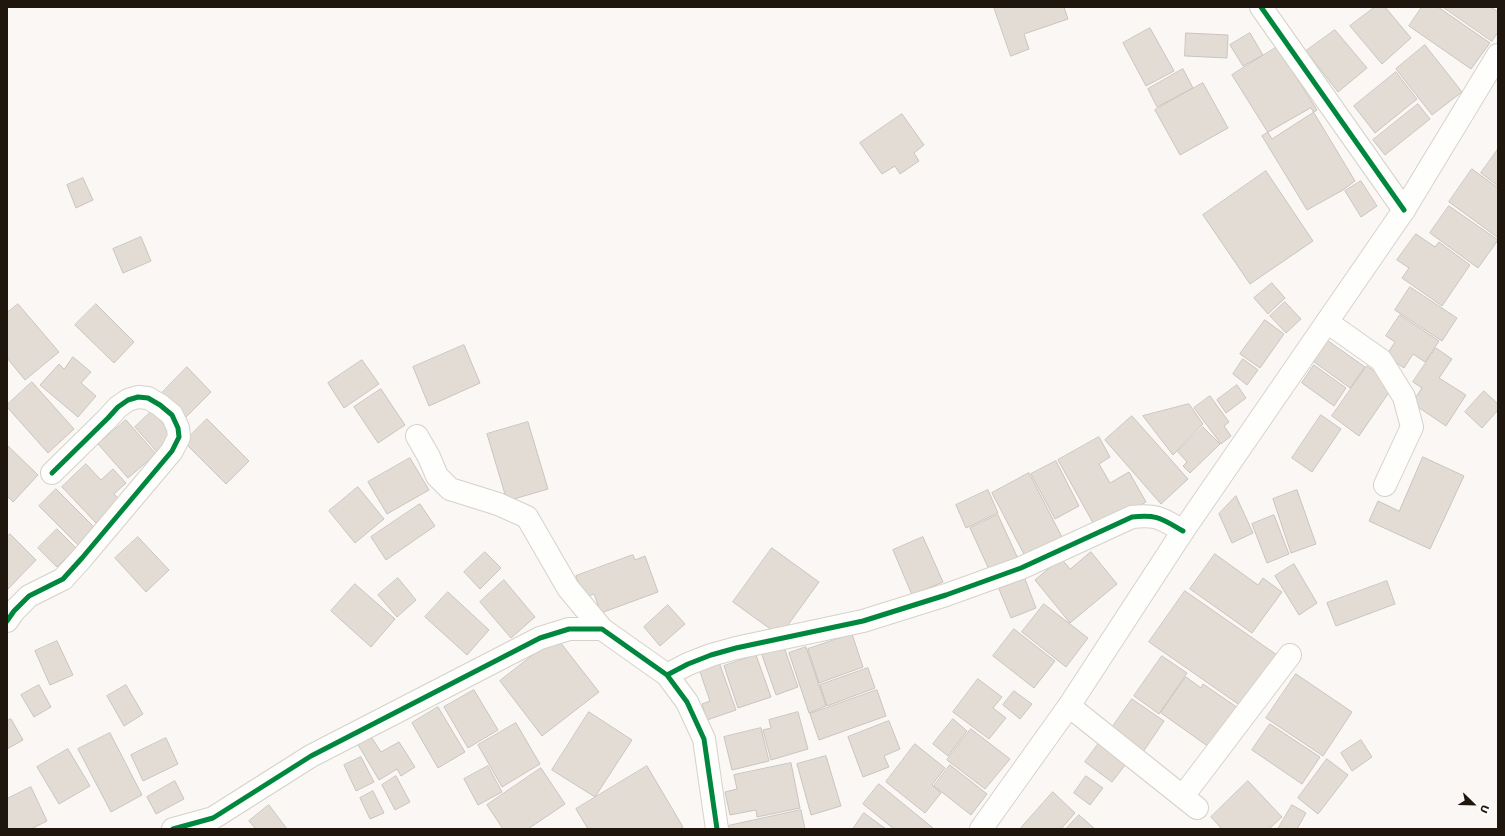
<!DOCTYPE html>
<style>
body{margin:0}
#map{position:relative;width:1505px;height:836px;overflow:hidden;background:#faf7f4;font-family:"Work Sans",sans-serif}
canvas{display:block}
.frame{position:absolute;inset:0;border:8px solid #1f160e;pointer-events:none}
.north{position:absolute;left:1453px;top:784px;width:40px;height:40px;-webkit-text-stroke:3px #fff;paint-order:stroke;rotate:113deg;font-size:11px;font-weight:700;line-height:16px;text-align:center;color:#1f160e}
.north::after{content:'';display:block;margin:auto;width:14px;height:18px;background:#1f160e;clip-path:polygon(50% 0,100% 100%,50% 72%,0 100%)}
</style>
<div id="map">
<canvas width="1505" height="836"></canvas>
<div class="frame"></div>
<div class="north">U</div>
</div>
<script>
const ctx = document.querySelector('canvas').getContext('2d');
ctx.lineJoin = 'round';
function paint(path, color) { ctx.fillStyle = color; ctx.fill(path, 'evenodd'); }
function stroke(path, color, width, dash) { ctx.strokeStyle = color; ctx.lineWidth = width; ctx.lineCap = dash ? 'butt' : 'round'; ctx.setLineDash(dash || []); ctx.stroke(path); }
const building = new Path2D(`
 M994 7H1064L1068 19 1024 34 1029 49 1011 56Z
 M1375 7H1385L1411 38 1382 64 1350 26Z
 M1422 7H1438L1490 43 1471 69 1409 26Z
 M1443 7H1491L1498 12V32L1492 41Z
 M1150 28 1174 71 1146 86 1123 43Z
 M1335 30 1367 68 1338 92 1306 51Z
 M1186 33 1228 35 1227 58 1185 56Z
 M1250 33 1263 55 1243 66 1230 45Z
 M1425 45 1462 92 1432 115 1396 69Z
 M1277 47 1317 110 1272 139 1232 75Z
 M1183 69 1193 88 1157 107 1148 89Z
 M1396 72 1417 99 1375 133 1354 106Z
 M1203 83 1228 128 1180 155 1155 110Z
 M1418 104 1430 119 1385 155 1373 140Z
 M1311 108 1355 181 1343 190 1307 210 1262 136Z
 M902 114 924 145 914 153 919 161 900 174 895 166 882 174 860 143Z
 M1498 149V186L1481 173Z
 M1472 169 1498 188V235L1497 237 1449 202Z
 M1266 171 1313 241 1250 284 1203 215Z
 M83 178 93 200 76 208 67 185Z
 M1361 181 1377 206 1361 217 1345 191Z
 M1449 206 1498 240 1478 268 1430 233Z
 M1416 234 1435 247 1439 242 1470 265 1442 306 1402 278 1409 268 1397 260Z
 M141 237 151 261 123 273 113 249Z
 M1272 283 1285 298 1268 314 1254 298Z
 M1410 287 1457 318 1442 341 1395 310Z
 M1285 302 1301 319 1286 333 1270 316Z
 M18 304 59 352 25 380 7 358V313Z
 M96 304 134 342 114 363 75 325Z
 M1400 315 1439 341 1425 362 1413 354 1404 368 1386 356 1395 342 1386 336Z
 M1265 320 1284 334 1260 368 1240 354Z
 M1324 338 1365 367 1350 388 1310 359Z
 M464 345 480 383 429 406 413 367Z
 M1436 348 1452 359 1439 378 1466 395 1446 426 1412 403 1422 388 1413 382Z
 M73 357 91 372 81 383 96 396 78 417 40 385 59 364 64 369Z
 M1243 359 1258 370 1247 385 1233 374Z
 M362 360 379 384 344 408 328 383Z
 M1314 365 1346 388 1334 406 1302 383Z
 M1367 366 1394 385 1359 436 1332 416Z
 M187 367 211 392 184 419 160 395Z
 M32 382 74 429 48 453 7 407V405Z
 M1237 385 1246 398 1226 413 1217 400Z
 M381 389 405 425 378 443 354 407Z
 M1484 391 1498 404V410L1482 428 1465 412Z
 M1210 396 1229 422 1224 426 1231 436 1221 444 1194 408Z
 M1189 404 1203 424 1173 455 1143 416Z
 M152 411 174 436 157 452 135 427Z
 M1321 415 1341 429 1312 472 1292 458Z
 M1132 416 1188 479 1161 504 1105 440Z
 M207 419 249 461 226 484 184 442Z
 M126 420 156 454 128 478 98 444Z
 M528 422 548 489 507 501 487 434Z
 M1203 427 1220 444 1190 473 1183 466 1187 462 1178 452Z
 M1099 437 1110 457 1099 464 1110 483 1129 472 1146 502 1097 530 1058 460Z
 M7 445 38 475 13 502 7 496Z
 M1423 457 1464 476 1430 549 1369 521 1378 501 1399 511Z
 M410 458 429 490 387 514 368 482Z
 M1056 461 1079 506 1055 519 1031 474Z
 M86 464 101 480 113 469 126 483 114 494 120 500 96 523 62 487Z
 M1029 473 1064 541 1027 560 992 493Z
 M358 487 384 519 355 543 329 511Z
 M56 489 97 530 80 547 39 506Z
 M988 490 998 513 966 528 956 505Z
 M1297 490 1316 544 1291 553 1273 499Z
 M1236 496 1253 533 1232 543 1219 514Z
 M420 504 435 526 386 560 371 537Z
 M998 515 1020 563 992 576 970 528Z
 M1274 515 1289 554 1267 563 1252 524Z
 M57 529 76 548 57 567 38 548Z
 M10 534 36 560 7 590V537Z
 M138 537 169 570 146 592 115 558Z
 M923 537 943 582 912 595 893 550Z
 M772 548 819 582 780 636 733 602Z
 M485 552 501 568 480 589 464 572Z
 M1091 552 1117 584 1070 623 1035 580 1061 558 1070 569Z
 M1215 554 1258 585 1263 578 1282 592 1252 633 1190 589Z
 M633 555 635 560 645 556 658 592 601 613 594 594 583 598 576 576Z
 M1294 564 1317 603 1299 615 1275 576Z
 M398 578 416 600 397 617 378 595Z
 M1025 579 1036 608 1011 618 999 589Z
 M504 580 535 617 511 638 480 602Z
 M1387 581 1395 604 1336 626 1327 603Z
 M355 584 395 619 371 647 331 611Z
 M1185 591 1277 655 1241 706 1149 642Z
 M448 592 489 630 467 655 425 617Z
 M1044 604 1088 638 1066 667 1022 632Z
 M668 605 685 624 660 646 644 627Z
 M1014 629 1055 661 1034 688 993 656Z
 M852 634 863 667 819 683 808 649Z
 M556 637 599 692 542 736 500 681Z
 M57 641 73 675 50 685 35 651Z
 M784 647 798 687 776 695 762 655Z
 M806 647 826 706 809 713 789 653Z
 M756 655 771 697 738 708 724 666Z
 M1162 656 1187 673 1159 714 1134 696Z
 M719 662 736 710 707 720 702 704 710 701 699 669Z
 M868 668 875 688 827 706 820 685Z
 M1296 674 1352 712 1323 756 1266 718Z
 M1186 677 1201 688 1203 684 1244 712 1216 752 1161 713Z
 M978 679 1002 697 993 708 1006 718 989 739 953 712Z
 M39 685 51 707 34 717 21 695Z
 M126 685 143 714 124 726 107 696Z
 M474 690 498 730 468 748 444 707Z
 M877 690 886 716 819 740 810 714Z
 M1014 691 1032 704 1020 719 1003 705Z
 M1132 699 1164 721 1141 755 1109 732Z
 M438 707 465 752 438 768 412 723Z
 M589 712 632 740 595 797 552 770Z
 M798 712 808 749 771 760 763 730 771 728 769 720Z
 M11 719 23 740 7 749V721Z
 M953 719 967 731 948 756 933 744Z
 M889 721 900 749 884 756 889 767 863 777 848 737Z
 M516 723 540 764 502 787 478 745Z
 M1270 724 1320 757 1302 784 1252 750Z
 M761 728 769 761 732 770 724 737Z
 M971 729 1010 759 985 789 947 760Z
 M110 733 142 795 111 812 78 749Z
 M370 735 381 752 399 742 415 767 401 776 397 769 379 780 357 743Z
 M166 738 178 764 143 781 131 755Z
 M1102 739 1129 760 1112 782 1085 762Z
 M1361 740 1372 757 1352 771 1341 753Z
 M915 744 945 768 932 785 941 793 925 813 886 782Z
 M68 749 90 786 59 804 37 767Z
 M826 756 841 806 811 815 797 764Z
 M361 757 374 782 356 791 344 765Z
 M1327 759 1348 775 1318 814 1298 798Z
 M791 763 800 808 757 817 756 810 730 815 725 792 737 789 734 775Z
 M950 765 987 794 971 815 934 786Z
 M488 766 502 792 478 805 464 779Z
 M647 766 683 827 679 829H588L576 809Z
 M541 768 565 804 528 829H503L487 805Z
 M396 776 410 802 395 810 382 785Z
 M1086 776 1103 788 1090 805 1074 793Z
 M175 781 184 799 156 814 147 797Z
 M1248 781 1282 817 1269 829H1222L1211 817Z
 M879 784 933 828 932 829H894L863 804Z
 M31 787 47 821 31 829H7V799Z
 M373 791 384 813 370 819 360 798Z
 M1053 792 1075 813 1061 829H1020Z
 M269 805 287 829H256L249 821Z
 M1292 805 1306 813 1297 829H1278Z
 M801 810 805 829H729L728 826Z
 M864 813 886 829H853Z
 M1079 815 1095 829H1066Z`);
paint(building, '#e2dcd5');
stroke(building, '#cac4be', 1);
const minor = new Path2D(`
 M1261 7 1404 210
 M1327 322 1381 360 1404 397 1412 427 1385 485
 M417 436 429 457 437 476 450 489 498 504 527 517 568 588 602 629
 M7 621 14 611 29 596 63 579 82 558 172 451 179 437 178 428 172 415 160 405 148 398 138 397 128 400 118 407 108 418 52 473
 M667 675 688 664 711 655 736 648 863 621 946 595 1021 568 1132 517C1158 514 1162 519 1183 531
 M1069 706 1197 808
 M1183 796 1290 655
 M173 829 213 818 311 756 540 638 569 629H602L667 675 687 702 704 739 717 829`);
const secondary = new Path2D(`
 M981 829 1069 706 1183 531 1404 210 1498 55`);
stroke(minor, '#d7d1cb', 24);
stroke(secondary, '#d7d1cb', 24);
stroke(minor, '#fefefd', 22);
stroke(secondary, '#fefefd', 22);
stroke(new Path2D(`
 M1261 7 1404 210
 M7 621 14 611 29 596 63 579 82 558 172 451 179 437 178 428 172 415 160 405 148 398 138 397 128 400 118 407 108 418 52 473
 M667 675 688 664 711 655 736 648 863 621 946 595 1021 568 1132 517C1158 514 1162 519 1183 531
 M173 829 213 818 311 756 540 638 569 629H602L667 675 687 702 704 739 717 829`), '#00873e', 5);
</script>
